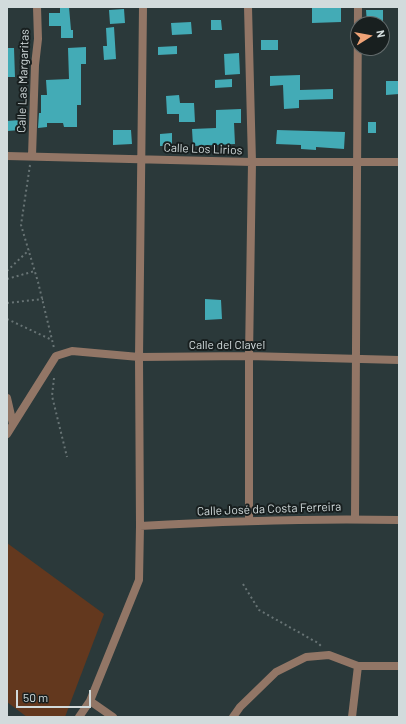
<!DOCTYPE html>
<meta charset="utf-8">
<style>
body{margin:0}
#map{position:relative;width:406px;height:724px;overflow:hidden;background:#2b393a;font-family:Barlow,sans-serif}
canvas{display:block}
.frame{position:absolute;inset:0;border:8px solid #d2dbdc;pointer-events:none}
.north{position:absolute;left:350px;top:16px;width:40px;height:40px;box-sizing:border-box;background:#181f1f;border:1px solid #626a6b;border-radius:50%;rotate:79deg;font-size:11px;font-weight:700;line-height:16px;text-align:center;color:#d2dbdc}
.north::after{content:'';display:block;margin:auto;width:14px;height:18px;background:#efa377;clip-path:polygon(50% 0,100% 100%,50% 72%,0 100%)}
.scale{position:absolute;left:16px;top:690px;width:75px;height:18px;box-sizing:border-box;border:2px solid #d2dbdc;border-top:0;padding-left:5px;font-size:12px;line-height:14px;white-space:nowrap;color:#d2dbdc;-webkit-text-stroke:3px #181f1f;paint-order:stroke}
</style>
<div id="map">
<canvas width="406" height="724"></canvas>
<div class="frame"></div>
<div class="north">N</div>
<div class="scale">50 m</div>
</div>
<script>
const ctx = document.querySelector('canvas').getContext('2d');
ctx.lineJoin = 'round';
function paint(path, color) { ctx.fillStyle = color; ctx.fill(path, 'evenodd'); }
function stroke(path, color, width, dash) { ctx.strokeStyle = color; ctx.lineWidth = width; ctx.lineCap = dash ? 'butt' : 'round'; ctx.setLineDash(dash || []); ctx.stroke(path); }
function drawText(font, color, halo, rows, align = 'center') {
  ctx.font = font + ' Barlow,sans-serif'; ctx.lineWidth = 4; ctx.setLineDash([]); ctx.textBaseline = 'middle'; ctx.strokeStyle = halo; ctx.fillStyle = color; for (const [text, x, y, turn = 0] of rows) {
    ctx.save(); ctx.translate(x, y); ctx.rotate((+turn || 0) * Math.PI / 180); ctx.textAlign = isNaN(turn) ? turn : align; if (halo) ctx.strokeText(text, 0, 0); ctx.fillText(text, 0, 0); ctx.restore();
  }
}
paint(new Path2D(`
 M7 543 104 614 65 717H27L7 702Z`), '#63381e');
paint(new Path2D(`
 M60 7H69L71 30H73V38H61V26H49V13H60Z
 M312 7H341V22L312 23Z
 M124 9 125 23 110 24 109 10Z
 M366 10H383V24H367Z
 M211 20H221L222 30H211Z
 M191 22 192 34 172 35 171 23Z
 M114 27 116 59 104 60 103 46H107L106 28Z
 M261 40H278V50H261Z
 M177 46V54L158 55V47Z
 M86 47V64H81V105H77V127H64L63 123H47V127L38 128 39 113H41V95H47L46 80 69 79 68 48Z
 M7 48H14L15 77H7Z
 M239 53 240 74 225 75 224 54Z
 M300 75V90L333 89V99L299 100V108L284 109 283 85 270 86V76Z
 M232 79V87L215 88V80Z
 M386 81H399V94L386 95Z
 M179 95 180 103H194L195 122H179V114H167L166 96Z
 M241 109V123H234L235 144 193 146 192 129 216 128V110Z
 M20 120 21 130 7 131V121Z
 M368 122H376V133H368Z
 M113 130H131L132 144 113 145Z
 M277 130 345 132 344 149 316 147V150L301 149V145L276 144Z
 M172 133V146H160V134Z
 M205 299 221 300 222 319 205 320Z`), '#43abb6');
stroke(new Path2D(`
 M30 165 21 225 38 282 54 348
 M7 271 29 250
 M7 279 35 271
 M7 303 43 299
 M7 319 52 340
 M54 378 52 396 67 457
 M243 584 259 610 318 643 322 647`), '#687475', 2, [2, 3]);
stroke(new Path2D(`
 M248 7 252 162 249 356V520
 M7 156 252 162H399
 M32 156 35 65 38 39 37 7
 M7 398 13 424
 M7 434 56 356 72 351 139 357 249 356 399 360
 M355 519 358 7
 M140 526C227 521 312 518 399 520
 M90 701 113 717
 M79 717 90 701 139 580 140 526 139 357 143 7
 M233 717 240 707 276 672 306 657 329 655 358 666H399
 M352 717 358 666`), '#927666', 8);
drawText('12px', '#d2dbdc', '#181f1f', [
 ["Calle Las Margaritas",23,81,-88],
 ["Calle Los Lirios",203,149,2],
 ["Calle del Clavel",227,345],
 ["Calle José da Costa Ferreira",269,509,-2]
]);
</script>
